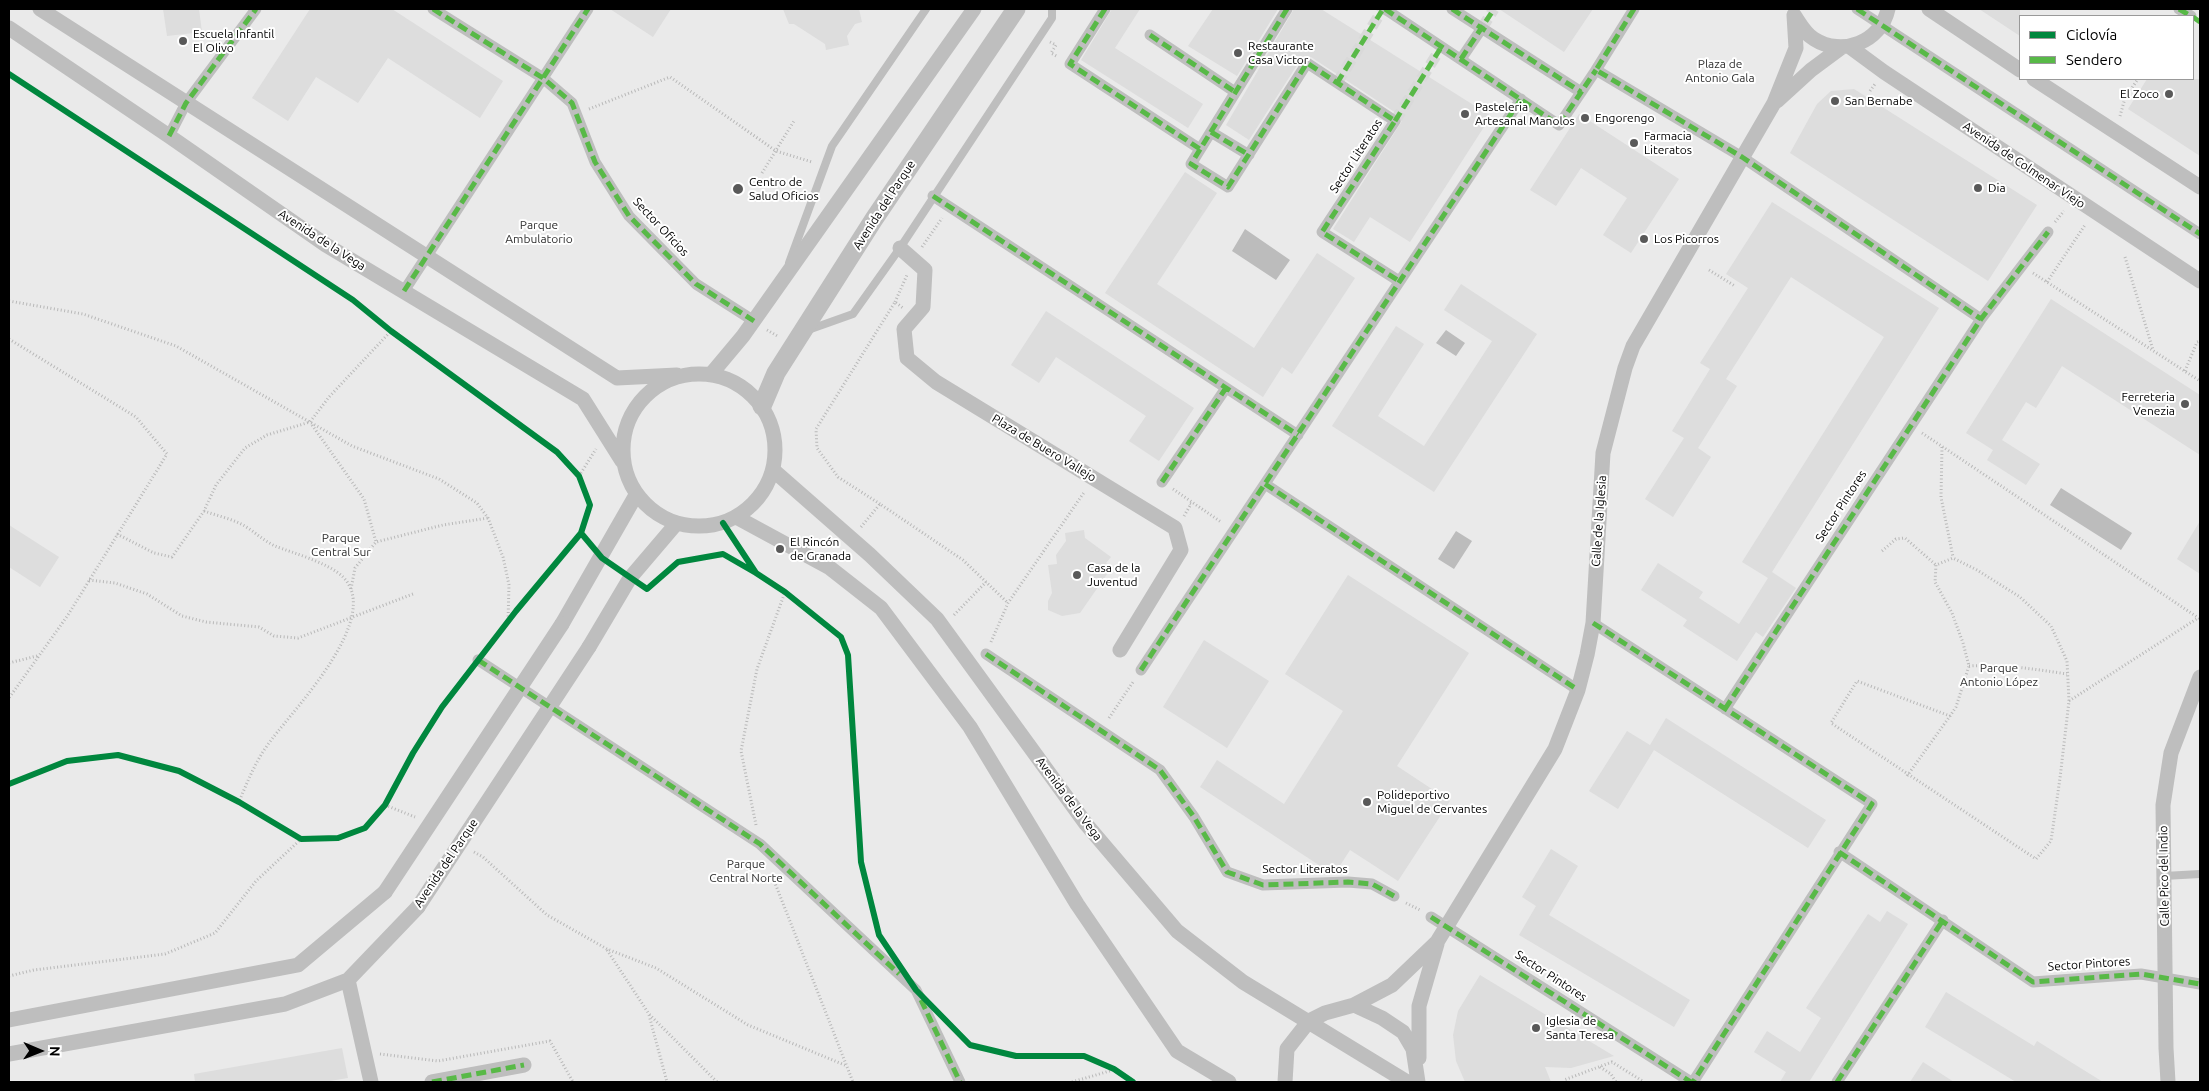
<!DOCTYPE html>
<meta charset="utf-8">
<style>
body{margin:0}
#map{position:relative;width:2209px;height:1091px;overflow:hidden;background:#fff;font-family:Ubuntu,sans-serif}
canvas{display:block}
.frame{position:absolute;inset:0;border:10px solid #000;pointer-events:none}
.legend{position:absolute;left:2019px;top:15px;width:175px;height:65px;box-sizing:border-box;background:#fff;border:1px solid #999;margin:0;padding:6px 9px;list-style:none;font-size:15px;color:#000}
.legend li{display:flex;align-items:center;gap:10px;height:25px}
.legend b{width:25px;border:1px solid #999}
.north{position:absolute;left:15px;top:1026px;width:50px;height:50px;-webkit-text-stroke:4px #fff;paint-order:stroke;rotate:91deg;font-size:14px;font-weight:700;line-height:20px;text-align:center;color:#000}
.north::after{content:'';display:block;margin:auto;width:18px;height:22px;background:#000;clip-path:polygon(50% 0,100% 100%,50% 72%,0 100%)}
</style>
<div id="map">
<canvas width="2209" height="1091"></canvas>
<div class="frame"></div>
<ul class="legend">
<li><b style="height:6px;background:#00873e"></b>Ciclovía</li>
<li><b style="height:6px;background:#58b947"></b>Sendero</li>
</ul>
<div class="north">N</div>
</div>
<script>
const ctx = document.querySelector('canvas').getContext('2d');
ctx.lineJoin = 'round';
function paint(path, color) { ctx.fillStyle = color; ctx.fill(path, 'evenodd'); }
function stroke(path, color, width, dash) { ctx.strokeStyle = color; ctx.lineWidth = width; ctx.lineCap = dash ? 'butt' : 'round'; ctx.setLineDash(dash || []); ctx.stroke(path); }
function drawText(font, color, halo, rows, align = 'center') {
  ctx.font = font + ' Ubuntu,sans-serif'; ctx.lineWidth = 4; ctx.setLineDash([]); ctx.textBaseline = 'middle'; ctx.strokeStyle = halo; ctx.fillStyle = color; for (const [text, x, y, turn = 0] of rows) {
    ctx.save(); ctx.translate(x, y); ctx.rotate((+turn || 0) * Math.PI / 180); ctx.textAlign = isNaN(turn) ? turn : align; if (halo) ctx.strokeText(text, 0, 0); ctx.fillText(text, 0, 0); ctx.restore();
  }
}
paint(new Path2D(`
 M9 9H2200V1082H9ZM2020 16H2193V79H2020Z`), '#eaeaea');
paint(new Path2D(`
 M1245 229 1290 260 1276 280 1232 251Z
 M1446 330 1465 343 1456 356 1436 343Z
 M2061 488 2132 533 2121 550 2050 505Z
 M1456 531 1472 541 1454 569 1438 559Z`), '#bcbcbc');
paint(new Path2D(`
 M163 9H199L202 32 167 36Z
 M310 9H392L503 81 480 118 388 58 358 103 316 77 288 121 252 98Z
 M610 9H671L653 37Z
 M783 9H859L862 22 855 24 847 36 849 45 826 50 825 44 794 24H789Z
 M1112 9H1140L1115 48 1203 104 1188 128 1081 60Z
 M1213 9H1278L1237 76 1188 46Z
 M1294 9H1321L1491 116 1410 242 1370 217 1354 242 1333 229 1402 121 1399 115 1311 57 1304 56 1301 59 1249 140 1226 125Z
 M1499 9H1593L1564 52Z
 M1979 9H2020V36Z
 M2147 79H2200V156L2128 109Z
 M1854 89 2037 205 1988 281 1790 153 1817 104 1831 91Z
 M1579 114 1679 179 1631 253 1603 235 1627 198 1581 168 1556 206 1530 190Z
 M1185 172 1217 193 1157 284 1254 348 1317 253 1355 278 1292 374 1282 367 1263 397 1105 293Z
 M1772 202 1939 308 1772 572 1796 588 1763 637 1756 632 1737 661 1683 626 1687 620 1641 590 1658 563 1703 592 1699 598 1739 624 1768 578 1742 562 1884 337 1791 277 1726 379 1737 386 1698 448 1711 457 1673 517 1645 499 1684 438 1672 431 1710 369 1700 363 1748 288 1726 274Z
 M1461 284 1537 334 1434 492 1332 426 1396 326 1424 344 1378 416 1424 446 1492 341 1444 310Z
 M2051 299 2200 395V455L2062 366 2036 408 2026 402 2002 440 2040 464 2026 485 1987 460 1993 450 1966 433Z
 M1046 311 1194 408 1159 461 1129 441 1146 416 1056 357 1039 383 1011 365Z
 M2200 521V574L2177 559Z
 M9 525 59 557 40 587 9 567Z
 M1084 530 1085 538 1111 557 1106 563 1112 567 1080 613 1062 616 1048 610V601L1052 593 1048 565 1057 564 1056 555 1066 541 1065 533Z
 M1348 575 1469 653 1397 766 1450 801 1398 881 1350 850 1334 875 1200 787 1217 760 1284 804 1343 711 1285 674Z
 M1204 640 1269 681 1227 748 1163 707Z
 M1666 718 1826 820 1808 848 1654 750 1618 809 1589 791 1627 731 1650 745Z
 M1551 849 1578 866 1549 915 1690 1000 1674 1027 1519 935 1536 906 1522 897Z
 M1887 911 1908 924 1809 1082H1780L1786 1072 1754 1052 1767 1031 1800 1052 1821 1018 1806 1008 1868 914 1880 922Z
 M1480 975 1614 1056 1571 1068 1545 1067 1551 1082H1465L1456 1061 1453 1035 1458 1011Z
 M1946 992 2034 1046 2037 1041 2103 1082H2016L1925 1027Z
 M342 1048 348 1078 324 1082H195L194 1074Z
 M1923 1062 1954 1082H1910Z`), '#ddd');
stroke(new Path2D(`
 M1482 28 1494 9
 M1337 83 1383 9
 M1395 121 1442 46`), '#d9d9d9', 11, [11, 5.5]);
stroke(new Path2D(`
 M1050 42 1056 45 1051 53 1058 57
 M1870 91 1875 84
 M589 109 670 77 776 151 812 162
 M2120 116 2125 98 2138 79
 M762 173 794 121
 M2055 222 2064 211
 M922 247 942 218
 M2125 257 2153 350
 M1709 270 1735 286
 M2033 273 2200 381
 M2047 282 2085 225
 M9 301 83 314 176 346 352 446 439 479 477 503 488 518 503 557 509 585 508 622
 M895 302 907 275
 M767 330 779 337
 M9 339 136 417 167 454 68 615 9 698
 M2185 371 2197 342 2200 341
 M312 425 364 499 376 542
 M1922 433 2200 619
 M1942 447 1941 497 1953 557
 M579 476 596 449
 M1173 489 1221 522
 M880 504 838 477 817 448 816 429 895 302 903 308
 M204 511C215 515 228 518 239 523 252 529 262 540 275 546 293 553 329 563 343 577 383 617 296 707 272 739 257 758 248 780 239 802
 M1184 516 1191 504 1189 503
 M861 527 880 504 963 560 1008 603
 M117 534 154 553 172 557 204 511 216 485 245 448 267 435 310 422 329 397 391 331
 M730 534 756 573 785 592 841 637 848 655 861 862 879 933
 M1882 551 1896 539 1905 538 1936 565
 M89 580 115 583 147 594 182 616 206 622 259 627 274 636 298 638 413 594
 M351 589 355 568 376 542 443 525 488 518
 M954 615 986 582
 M991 642 1008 603 1085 491
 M9 663 37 656
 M1969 666C2002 664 2034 669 2067 674
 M2069 701 2198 618
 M1109 718 1133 682
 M1907 776 1950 716 1956 707 1969 666 1963 643 1952 613 1935 582 1936 565 1953 558 1977 570 2020 597 2051 626 2067 661 2069 701 2060 778 2051 841 2036 859 1831 723 1857 681 1950 716
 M385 805 415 817
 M756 825 741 751 757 669 785 592
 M474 852 483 857 547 915 607 949 656 968 748 1025 847 1066
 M773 878 853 1082
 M1406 903 1420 910
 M607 950 649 1014 717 1082
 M9 976 34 970 165 954 215 933 256 881 301 839
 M649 1015 667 1082
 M950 1024 970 1045 1016 1056H1084L1114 1069 1133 1082
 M380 1054 438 1061 550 1041 573 1082
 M1600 1067 1611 1074 1616 1082
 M1072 1082 1113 1070
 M1564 1082V1080L1612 1062 1644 1082`), '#b8b8b8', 3, [1, 2.5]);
stroke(new Path2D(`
 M789 263 832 146 926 9
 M808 330 853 314 900 248 1052 18V9
 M2164 876 2200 874`), '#bebebe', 8);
stroke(new Path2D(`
 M433 9 543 78 572 103 595 162 629 216 696 284 754 321
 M1105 9 1070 64 1200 149
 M1287 9 1191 164 1228 187 1307 63 1395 121 1322 232 1399 281
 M1385 9 1559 125 1596 70
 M1452 9 1581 92
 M1634 9 1596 70 1742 157 1981 319
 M1857 9 2200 234
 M2179 9 2191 16
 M1150 35 1235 92
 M1461 59 1482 28
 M1211 132 1249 155
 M169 136 186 103 256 9
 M933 196 1298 435
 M404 291 588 9
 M1162 482 1226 388
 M1265 484 1578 690
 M1593 623 1872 804 1693 1082
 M986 654 1160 770 1194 817 1227 872 1263 885 1348 882 1372 884 1394 896
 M478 660 760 844 916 990 960 1082
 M1141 670 1521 99
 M1725 709 1981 319 2048 232
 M1839 852 2033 982 2141 974 2200 984
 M1431 917 1691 1082
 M1837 1082 1943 920`), '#bebebe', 11);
stroke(new Path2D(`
 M40 9 617 378 677 375
 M1929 9 2020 70
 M1794 15C1800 24 1805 34 1814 39 1842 57 1881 42 1888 9
 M9 28 169 136 326 245 583 399 622 461
 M1850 47 1884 72 2200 281
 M2034 79 2200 187
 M1777 101 1811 70 1842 47
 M900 248 925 270 923 307 904 329 907 358 936 382 1175 528 1181 550 1120 650
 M712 373 743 336 974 9
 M623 450a76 76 0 1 1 152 0a76 76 0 1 1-152 0Z
 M773 470 870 555 937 619 1086 824 1177 931 1243 982 1407 1082
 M736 517 830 568 881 608 970 727 1077 904 1177 1051 1229 1082
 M562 624 636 495
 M589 647 630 578 676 524
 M348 980 371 1082
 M1354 1005 1392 985 1437 942 1555 749 1578 690 1587 655 1593 623 1603 453 1625 368 1633 346 1774 103 1796 48 1794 15
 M9 1020 298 965 385 892
 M9 1054 285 1004 348 980 418 907
 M1419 1058V1006L1437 944
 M432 1082 524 1065
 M1285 1082 1287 1049 1309 1021 1325 1013 1354 1005 1382 1018 1403 1032 1413 1049 1418 1082
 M2168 1082 2166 1048 2163 805 2171 753 2200 677`), '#bebebe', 15);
stroke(new Path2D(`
 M762 406 776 373 874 219 1016 9`), '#bebebe', 19);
stroke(new Path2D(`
 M385 892 562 624
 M418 907 589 647`), '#bebebe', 15);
stroke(new Path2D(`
 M433 9 543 78 572 103 595 162 629 216 696 284 754 321
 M1105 9 1070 64 1200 149
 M1287 9 1191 164 1228 187 1307 63 1395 121 1322 232 1399 281
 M1385 9 1559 125 1596 70
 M1452 9 1581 92
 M1634 9 1596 70 1742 157 1981 319
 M1857 9 2200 234
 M2179 9 2191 16
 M2193 17 2200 22
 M1150 35 1235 92
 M1461 59 1494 9
 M1337 83 1383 9
 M1395 121 1442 46
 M1211 132 1249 155
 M169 136 186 103 256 9
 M933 196 1298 435
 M404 291 588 9
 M1162 482 1226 388
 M1265 484 1578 690
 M1593 623 1872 804 1693 1082
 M986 654 1160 770 1194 817 1227 872 1263 885 1348 882 1372 884 1394 896
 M478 660 760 844 899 974
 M1141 670 1521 99
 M1725 709 1981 319 2048 232
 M1839 852 2033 982 2141 974 2200 984
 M1431 917 1691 1082
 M921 1000 960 1082
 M432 1082 524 1065
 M1837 1082 1943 920`), '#58b947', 5, [10, 5]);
stroke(new Path2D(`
 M9 74 353 300 391 331 557 452 579 476 590 505 581 533
 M723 523 756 573 785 592 841 637 848 655 861 862 879 935 916 990 970 1045 1016 1056H1084L1114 1069 1133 1082
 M9 784 67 761 118 755 179 771 239 802 301 839 338 838 365 828 385 805 413 753 442 707 516 611 581 533 602 558 647 589 678 562 723 554 756 573`), '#00873e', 6);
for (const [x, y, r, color] of [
 [183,41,5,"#595959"],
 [1238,53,5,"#595959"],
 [2169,94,5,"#595959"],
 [1835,101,5,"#595959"],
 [1465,114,5,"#595959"],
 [1585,118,5,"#595959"],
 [1634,143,5,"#595959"],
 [1978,188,5,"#595959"],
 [738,189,6,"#595959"],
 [1644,239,5,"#595959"],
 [2185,404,5,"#595959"],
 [780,549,5,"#595959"],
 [1077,575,5,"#595959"],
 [1367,802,5,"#595959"],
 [1536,1028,5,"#595959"]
]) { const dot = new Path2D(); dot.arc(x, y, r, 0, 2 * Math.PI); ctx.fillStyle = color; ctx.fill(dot); stroke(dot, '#fff', 2); }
drawText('12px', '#000', '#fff', [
 ["Escuela Infantil",193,34],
 ["El Olivo",193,48],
 ["Restaurante",1248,46],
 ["Casa Victor",1248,60],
 ["El Zoco",2159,94,"right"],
 ["San Bernabe",1845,101],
 ["Pasteleria",1475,107],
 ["Artesanal Manolos",1475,121],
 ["Engorengo",1595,118],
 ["Farmacia",1644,136],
 ["Literatos",1644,150],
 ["Centro de",749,182],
 ["Salud Oficios",749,196],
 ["Dia",1988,188],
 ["Los Picorros",1654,239],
 ["Ferreteria",2175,397,"right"],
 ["Venezia",2175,411,"right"],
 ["El Rincón",790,542],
 ["de Granada",790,556],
 ["Casa de la",1087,568],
 ["Juventud",1087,582],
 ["Polideportivo",1377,795],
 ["Miguel de Cervantes",1377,809],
 ["Iglesia de",1546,1021],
 ["Santa Teresa",1546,1035]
], 'left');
drawText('12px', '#303030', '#fff', [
 ["Plaza de",1720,64],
 ["Antonio Gala",1720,78],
 ["Parque",539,225],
 ["Ambulatorio",539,239],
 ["Parque",341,538],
 ["Central Sur",341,552],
 ["Parque",1999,668],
 ["Antonio López",1999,682],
 ["Parque",746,864],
 ["Central Norte",746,878]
]);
drawText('12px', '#000', '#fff', [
 ["Sector Literatos",1356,156,-57],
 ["Avenida de Colmenar Viejo",2024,165,34],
 ["Avenida del Parque",884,205,-57],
 ["Sector Oficios",661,227,47],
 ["Avenida de la Vega",322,240,33],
 ["Plaza de Buero Vallejo",1044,448,31],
 ["Sector Pintores",1841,506,-57],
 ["Calle de la Iglesia",1599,521,-86],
 ["Avenida de la Vega",1069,799,53],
 ["Avenida del Parque",446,863,-56],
 ["Sector Literatos",1305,869],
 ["Calle Pico del Indio",2164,876,-91],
 ["Sector Pintores",2089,964,-4],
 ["Sector Pintores",1551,976,33]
]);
</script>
